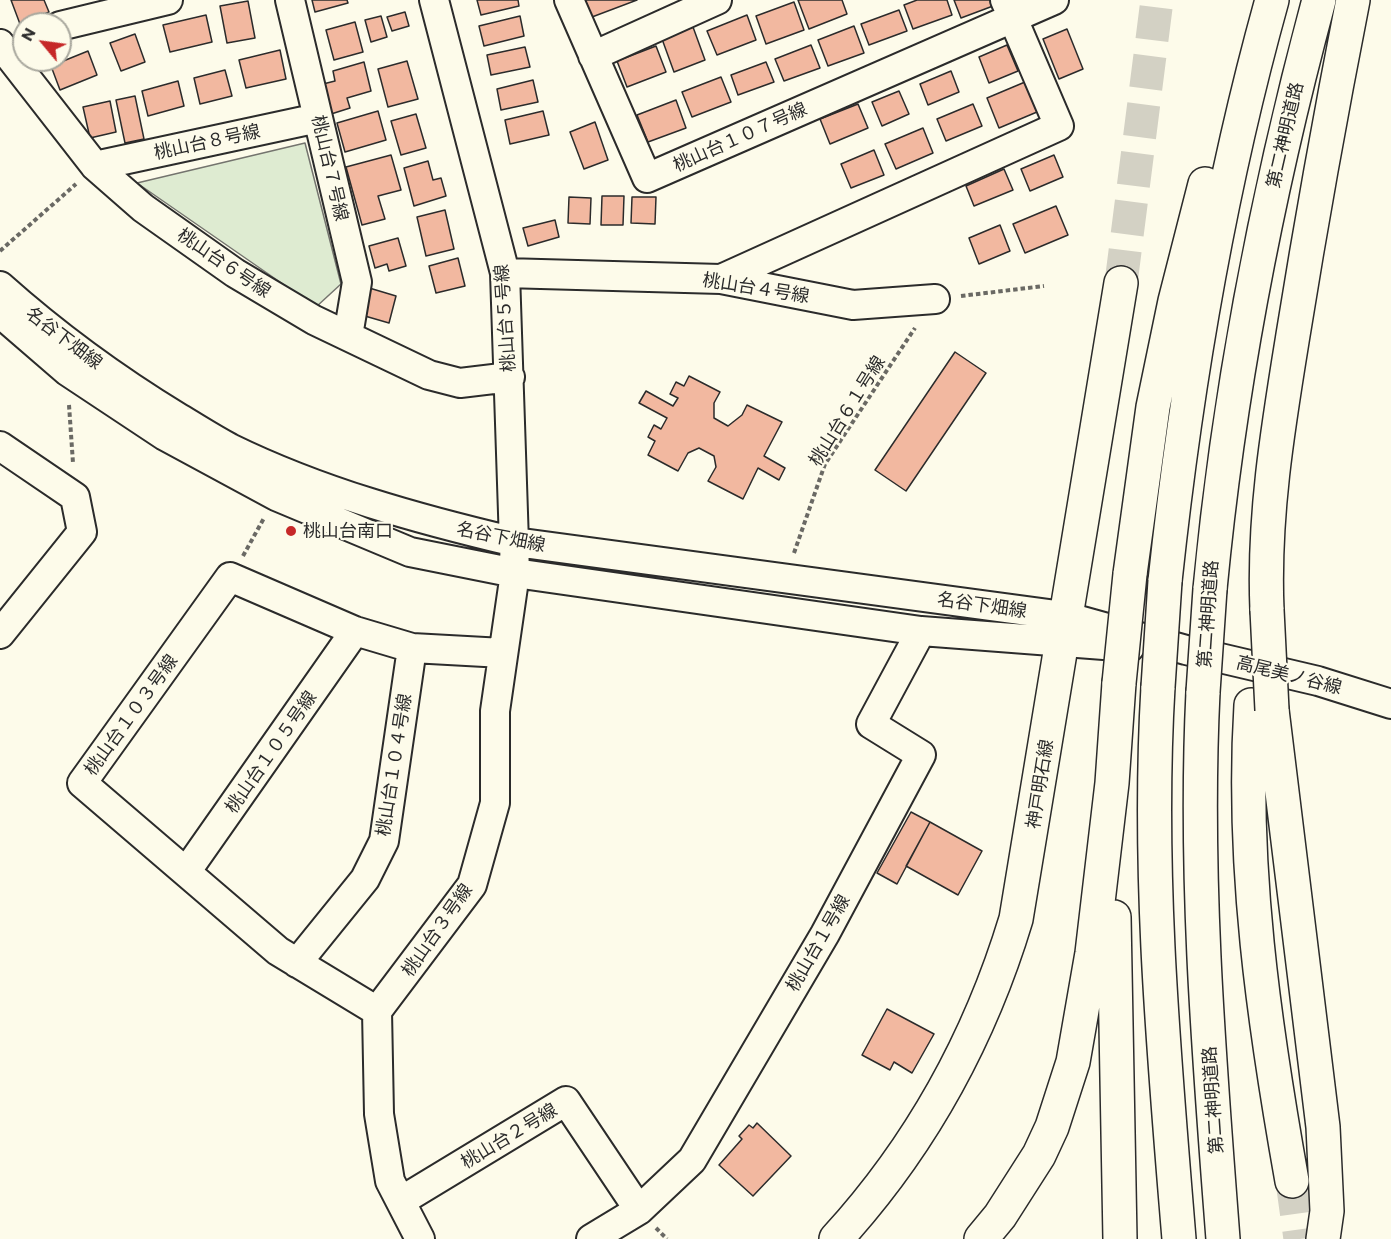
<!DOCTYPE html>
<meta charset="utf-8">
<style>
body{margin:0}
#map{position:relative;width:1391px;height:1239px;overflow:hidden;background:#fdfbea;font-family:Commissioner,sans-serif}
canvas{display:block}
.north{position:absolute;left:12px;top:12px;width:60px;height:60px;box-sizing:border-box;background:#fdfbea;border:2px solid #a9a89e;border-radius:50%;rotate:299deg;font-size:16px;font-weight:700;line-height:24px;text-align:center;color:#2b2b2b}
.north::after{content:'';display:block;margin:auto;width:21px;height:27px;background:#c62828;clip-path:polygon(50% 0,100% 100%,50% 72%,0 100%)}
</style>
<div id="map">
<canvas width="1391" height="1239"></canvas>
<div class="north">N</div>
</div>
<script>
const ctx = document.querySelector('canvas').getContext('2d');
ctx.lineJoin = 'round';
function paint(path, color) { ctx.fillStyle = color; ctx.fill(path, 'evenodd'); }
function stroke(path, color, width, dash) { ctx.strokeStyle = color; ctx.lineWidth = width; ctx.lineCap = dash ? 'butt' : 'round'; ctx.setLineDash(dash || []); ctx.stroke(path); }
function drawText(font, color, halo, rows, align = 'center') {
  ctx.font = font + ' Commissioner,"Noto Sans JP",sans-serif'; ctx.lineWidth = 4.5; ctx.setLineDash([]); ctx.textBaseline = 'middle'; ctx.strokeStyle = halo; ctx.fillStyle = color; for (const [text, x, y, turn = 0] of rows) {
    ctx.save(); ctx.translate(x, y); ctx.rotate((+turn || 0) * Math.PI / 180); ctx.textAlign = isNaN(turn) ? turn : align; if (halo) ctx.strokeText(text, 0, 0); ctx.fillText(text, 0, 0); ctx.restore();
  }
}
const green = new Path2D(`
 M305 143 341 284 316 307 137 183Z`);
paint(green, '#deebd1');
stroke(green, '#74746e', 1.5);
const building = new Path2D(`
 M11 0H44L49 12 20 24Z
 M312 0H347L348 3 315 12Z
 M477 0H518L519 6 481 15Z
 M585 0H637L592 17Z
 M798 0H842L847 14 809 29Z
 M917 0H947L952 15 913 29 904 5Z
 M954 0H990L993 6 961 18Z
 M248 1 255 38 227 43 220 6Z
 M794 2 804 30 766 44 756 16Z
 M899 10 907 31 869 45 861 24Z
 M405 12 409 26 392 31 387 17Z
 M206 15 212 42 170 52 163 25Z
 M747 15 756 40 717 55 707 31Z
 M381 16 387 37 371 42 365 20Z
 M520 16 524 36 484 46 479 26Z
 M355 22 363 52 334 60 326 30Z
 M854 26 864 53 828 66 818 40Z
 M693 27 705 60 674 72 662 39Z
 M1067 29 1083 69 1059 79 1043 39Z
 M135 34 145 62 121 71 110 43Z
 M811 45 820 68 784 81 775 59Z
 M1007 45 1018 71 989 83 979 57Z
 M656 46 666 72 627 87 617 61Z
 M525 47 530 67 491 75 487 55Z
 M280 50 286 79 246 88 239 60Z
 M88 51 97 75 60 90 51 66Z
 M407 61 418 99 388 107 378 69Z
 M364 62 371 91 347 98 350 108 328 115 319 85 335 81 333 71Z
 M766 62 774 82 738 95 731 75Z
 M225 70 232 96 200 104 194 78Z
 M951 71 959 92 928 105 920 84Z
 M721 77 731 102 692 117 682 92Z
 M533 80 538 102 501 110 497 89Z
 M178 81 184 106 148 116 142 91Z
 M1025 82 1037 112 999 128 987 98Z
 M899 91 909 114 882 126 872 102Z
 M135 96 144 139 125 143 116 100Z
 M676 100 686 128 648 142 637 115Z
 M110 101 116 132 90 138 83 107Z
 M858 104 868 128 830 144 820 119Z
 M973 104 982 126 946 141 937 119Z
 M378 111 386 140 345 152 337 123Z
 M543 111 549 135 510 144 505 120Z
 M416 114 426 148 401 155 391 121Z
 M595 122 608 160 584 169 570 132Z
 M923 128 933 153 896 169 885 144Z
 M874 150 884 175 851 188 841 164Z
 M391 155 401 190 378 196 385 219 362 225 346 167Z
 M1054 155 1063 177 1030 191 1021 169Z
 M428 161 433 180 441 178 446 196 414 206 404 168Z
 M1004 169 1013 190 974 206 966 186Z
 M602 196H624L623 225H601Z
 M569 197 591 198 590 224 568 223Z
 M632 197H656L655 224 631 223Z
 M1056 206 1068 235 1025 253 1013 224Z
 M445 210 454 249 426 256 417 217Z
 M555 220 559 237 528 246 523 228Z
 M1000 225 1010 251 979 264 969 238Z
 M398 238 406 266 389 271 387 264 375 268 369 246Z
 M458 258 465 286 436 293 429 266Z
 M366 287 396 296 389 323 358 314Z
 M955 352 986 373 906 491 875 470Z
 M689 376 720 392 714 403V418L728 426 742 415 747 405 782 422 764 456 785 468 779 480 758 468 743 499 708 481 716 467 714 456 699 448 688 453 678 471 648 455 655 441 648 437 654 425 661 429 667 418 639 403 646 391 673 406 678 398 670 394 676 382 684 386Z
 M911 812 930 822 897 884 877 873Z
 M930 822 982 851 958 895 906 866Z
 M887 1009 934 1034 912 1073 894 1062 890 1070 862 1055Z
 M757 1123 791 1156 753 1196 719 1165 742 1139 739 1136 749 1125 753 1128Z`);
paint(building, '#f2b8a0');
stroke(building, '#2b2b2b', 1.5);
stroke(new Path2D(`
 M1121 283 1157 0`), '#d3d1c4', 33, [33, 16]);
stroke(new Path2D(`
 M1292 1181 1300 1239`), '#d3d1c4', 33, [33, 16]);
const minor = new Path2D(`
 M290 0 357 282 348 336
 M569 0 647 178 1054 0
 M60 26 168 0
 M0 44 95 166 143 208 235 273 314 320 429 375 460 383 510 377
 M593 56 717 0
 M95 166 318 118
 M505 273 721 279 853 305 935 299
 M721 279 1059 126 1005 0
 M0 286C56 336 115 379 179 418 196 428 213 439 230 448 320 492 418 519 515 542L1064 616 1186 650 1318 681 1391 704
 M0 313 67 371 165 436 276 496 410 552 515 573 921 631 1130 647
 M0 446 75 497 82 532 0 634
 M186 872 355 631
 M297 963 365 879 384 841 412 648
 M377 1011 278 951 82 783 230 577 355 631 412 648 503 653
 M401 1201 566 1101 639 1210
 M420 1239 390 1181 379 1114 377 1011 472 885 495 803V711L515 573 505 273 434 0
 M591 1239 639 1210 692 1160 825 934 921 755 871 724 921 631`);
const major = new Path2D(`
 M836 1239C921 1146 980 1038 1016 919L1121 283`);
const highway = new Path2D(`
 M1130 574 1153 407 1175 301 1205 184
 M1165 581C1186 385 1219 190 1272 0
 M1210 589C1229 389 1267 193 1319 0
 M1267 610C1263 517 1278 427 1293 335 1311 223 1331 112 1353 0
 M1158 687C1147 871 1164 1056 1179 1239
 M1203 692C1194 874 1209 1057 1223 1239
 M1251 705C1241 865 1264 1024 1292 1181
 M1272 710 1323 1127 1327 1211 1323 1239
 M1114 917 1120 1239
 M981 1239 1000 1216 1039 1155 1052 1127 1073 1062 1092 953 1112 783 1119 683`);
stroke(minor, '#2b2b2b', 32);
stroke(major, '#2b2b2b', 36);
stroke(highway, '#2b2b2b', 36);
stroke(new Path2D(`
 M0 251 76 184
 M961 296 1044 286
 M69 405 73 463
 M794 553 825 464 915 328
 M243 556 264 518
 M656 1228 667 1239`), '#6a6964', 4, [4.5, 3]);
stroke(minor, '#fdfbea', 28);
stroke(major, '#fdfbea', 33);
stroke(highway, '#fdfbea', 33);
const highwayBridge = new Path2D(`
 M1267 610 1272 710
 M1119 683 1130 574
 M1158 687 1165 581
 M1203 692 1210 589`);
stroke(highwayBridge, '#2b2b2b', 36, []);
stroke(highwayBridge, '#fdfbea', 33);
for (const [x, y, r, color] of [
 [291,531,6,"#c62828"]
]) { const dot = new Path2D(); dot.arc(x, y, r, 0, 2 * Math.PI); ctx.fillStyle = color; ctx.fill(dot); stroke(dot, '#fdfbea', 2); }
drawText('18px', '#2b2b2b', '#fdfbea', [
 ["第二神明道路",1285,135,-77],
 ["桃山台１０７号線",740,137,-24],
 ["桃山台８号線",207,142,-12],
 ["桃山台７号線",330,168,77],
 ["桃山台６号線",224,263,34],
 ["桃山台４号線",756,288,9],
 ["桃山台５号線",505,318,-94],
 ["名谷下畑線",64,338,37],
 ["桃山台６１号線",847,411,-58],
 ["名谷下畑線",501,537,11],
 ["名谷下畑線",982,605,8],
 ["第二神明道路",1208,614,-86],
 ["高尾美ノ谷線",1289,675,14],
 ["桃山台１０３号線",131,715,-54],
 ["桃山台１０５号線",271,752,-55],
 ["桃山台１０４号線",394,765,-81],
 ["神戸明石線",1040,784,-81],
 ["桃山台３号線",437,930,-55],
 ["桃山台１号線",818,943,-60],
 ["第二神明道路",1213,1100,-94],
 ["桃山台２号線",509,1136,-31]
]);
drawText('18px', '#2b2b2b', '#fdfbea', [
 ["桃山台南口",303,531]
], 'left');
</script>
